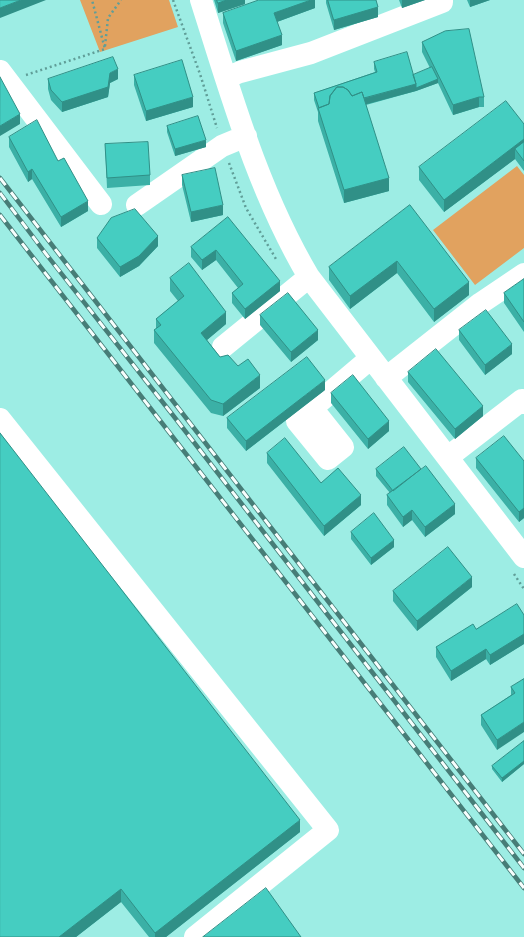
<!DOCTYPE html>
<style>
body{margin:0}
canvas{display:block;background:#9dede4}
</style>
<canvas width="524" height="937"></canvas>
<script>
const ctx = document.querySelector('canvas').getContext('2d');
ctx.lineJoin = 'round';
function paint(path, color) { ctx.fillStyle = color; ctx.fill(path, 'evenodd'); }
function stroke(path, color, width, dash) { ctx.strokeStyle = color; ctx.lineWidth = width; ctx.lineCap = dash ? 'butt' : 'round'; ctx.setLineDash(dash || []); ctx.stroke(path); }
paint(new Path2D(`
 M80 0H169L178 27 100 52Z
 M517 166 524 175V248L475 285 433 230Z`), '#e1a25f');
stroke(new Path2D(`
 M173 0 200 74 217 128
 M105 46 108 18 121 0
 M26 75 105 49 92 0
 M229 163 246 208 276 259
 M514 574 524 589`), '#609e98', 2.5, [2, 3]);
stroke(new Path2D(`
 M201 0C231 94 258 191 309 277L524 557
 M0 71 101 204
 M226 78 240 72 311 53 442 2V0
 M137 205 222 146 246 136
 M223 347 309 277
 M386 378 481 303 524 274
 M312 408 343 447 328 459 297 421Z
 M312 408 371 358
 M0 419 328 830 195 937
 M448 457 522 400 524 403`), '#fff', 22);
const rail = new Path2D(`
 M0 178 524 854
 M0 193 46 254 172 414 524 868
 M0 215 524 888`);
stroke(rail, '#477d77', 4.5);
stroke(rail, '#f7fefd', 3, [9]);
paint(new Path2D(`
 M214 0H245V4L218 13Z
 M315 0V8L277 22 282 45 236 61 223 23V13Z
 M326 0H376L378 17 334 30 326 3Z
 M399 0H425L402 8Z
 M467 0H490L470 7Z
 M422 42 484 97V107H479L453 115 438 83 416 91 366 105 389 191 344 203 318 121V112L314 100V93L375 72 374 69V62L413 75 430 68 422 52Z
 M134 75 193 107 146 121 134 85Z
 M48 79H118L110 83 108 97 62 112 51 100 48 89Z
 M524 124V171L515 159 444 212 419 180V167Z
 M167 126 206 147 175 156 167 132Z
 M9 137 58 161 88 211 61 227 32 179 28 182 9 147Z
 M105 144 150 175V185L107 188Z
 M182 175 223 215 191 222 182 185Z
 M410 205 469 295 434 322 397 273 350 309 329 280V267Z
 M228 217 280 291 245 319 232 303V293L238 288 216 260 202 270 191 257V247Z
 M97 238 158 246 139 266 120 277 97 248Z
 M170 278 226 324 207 340 220 357 238 366 260 388 223 416 211 413 154 343V330L156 329V319L178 301 170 291Z
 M524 279V332L504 303V293Z
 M260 315 318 340 291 362 260 325Z
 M459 330 512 354 485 375 459 340Z
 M408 372 483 416 455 439 408 382Z
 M325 390 246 451 227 428V418Z
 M331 393 389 431 368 449 331 403Z
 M0 433 300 832 166 937H149L121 902 76 937H0Z
 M267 453 321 483 361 505 324 536 267 463Z
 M476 458 524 461V518L519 522 476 468Z
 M376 469 455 514 425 537 412 520 403 527 387 505V495L390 493 376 476Z
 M351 532 394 547 371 565 351 539Z
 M472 587 417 631 393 601V591Z
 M524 615V644L490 665 486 659 451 681 436 657V647L476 629Z
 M524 679 497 750 481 725V715L511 695V687Z
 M524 741V764L502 782 492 769V766Z`), '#3bb0a6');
paint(new Path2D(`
 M21 0H46L0 18V8Z
 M227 0H245V4L218 13V3Z
 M311 0H315V8L274 23V13Z
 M402 0H425L402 8Z
 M470 0H490L470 7Z
 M378 7V17L334 30V20Z
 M282 35V45L236 61V51Z
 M118 69V79L110 83 108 97 62 112V102L110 73Z
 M438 79V83L416 91V88Z
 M416 84V91L352 108V102Z
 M193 97V107L146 121V111Z
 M479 97V107L453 115V105Z
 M20 114V124L0 136V126Z
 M524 139V151L515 149V159L444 212V200Z
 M206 140V147L175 156V149Z
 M32 169V179L28 182V172Z
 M389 178V191L344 203V190Z
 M88 201V211L61 227V217Z
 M223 205V215L191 222V212Z
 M158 236V246L139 266 120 277V267Z
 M216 250V260L202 270V260Z
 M397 261V273L350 309V296Z
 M280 281V291L245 319V309Z
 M469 282V295L434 322V309Z
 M226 312V324L201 345V333Z
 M318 330V340L291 362V352Z
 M512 344V354L485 375V365Z
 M260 375V388L223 416V404Z
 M325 380V390L246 451V441Z
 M483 406V416L455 439V429Z
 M389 421V431L368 449V439Z
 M361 495V505L324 536V526Z
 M455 504V514L425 537V527Z
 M524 508V518L519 522V512Z
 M412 510V520L403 527V517Z
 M394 540V547L371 565V558Z
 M472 577V587L417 631V621Z
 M524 634V644L490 665V655Z
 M486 649V659L451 681V671Z
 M524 722V732L497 750V740Z
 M524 761V764L502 782V778Z
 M300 820V832L166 937H155V933Z
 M121 889V902L76 937H59Z`), '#309087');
const building = new Path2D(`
 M0 0H21L0 8Z
 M217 0H227L218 3Z
 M259 0H311L274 13 282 35 236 51 223 13Z
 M328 0H376L378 7 334 20Z
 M469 29 484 97H479L453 105 422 42 445 31Z
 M407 52 416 84 364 98 362 92 352 96 348 90 343 87H337L330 96 329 104 319 108 314 93 377 72 374 62Z
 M113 57 118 69 110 73 108 87 62 102 51 90 48 79Z
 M182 60 193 97 146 111 134 75Z
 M432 67 438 79 416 88V84L413 75Z
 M0 77 20 114 0 126Z
 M337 87H343L348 90 352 96 362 92 389 178 344 190 318 108 329 104 330 96Z
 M506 101 524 124V139L444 200 419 167Z
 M198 116 206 140 175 149 167 126Z
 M37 120 58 161 64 158 88 201 61 217 32 169 28 172 9 137Z
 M148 142 150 175 107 178 105 144Z
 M524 142V161L515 149Z
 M215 168 223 205 191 212 182 175Z
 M410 205 469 282 434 309 397 261 350 296 329 267Z
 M135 209 158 236 139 256 120 267 97 238 111 218Z
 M228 217 280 281 245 309 232 293 243 284 216 250 202 260 191 247Z
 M189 263 226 312 201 333 220 357 228 355 238 366 248 359 260 375 223 404 211 400 154 330 161 325 156 319 184 296 170 278Z
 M524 279V322L504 293Z
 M288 293 318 330 291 352 260 315Z
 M486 310 512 344 485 365 459 330Z
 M436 349 483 406 455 429 408 372Z
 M307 357 325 380 246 441 227 418Z
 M353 375 389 421 368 439 331 393Z
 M0 433 300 820 155 933 121 889 59 937H0Z
 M504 436 524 461V508L519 512 476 458Z
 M285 438 321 483 338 468 361 495 324 526 267 453Z
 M404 447 421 469 393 491 376 469Z
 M426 466 455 504 425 527 412 510 403 517 387 495Z
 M374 513 394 540 371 558 351 532Z
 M448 547 472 577 417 621 393 591Z
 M517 604 524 615V634L490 655 486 649 451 671 436 647 473 624 476 629Z
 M524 679V722L497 740 481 715 515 693 511 687Z
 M524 741V761L502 778 492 766Z
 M266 888 301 937H203Z`);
paint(building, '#45cdc1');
stroke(building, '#309087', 1);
</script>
